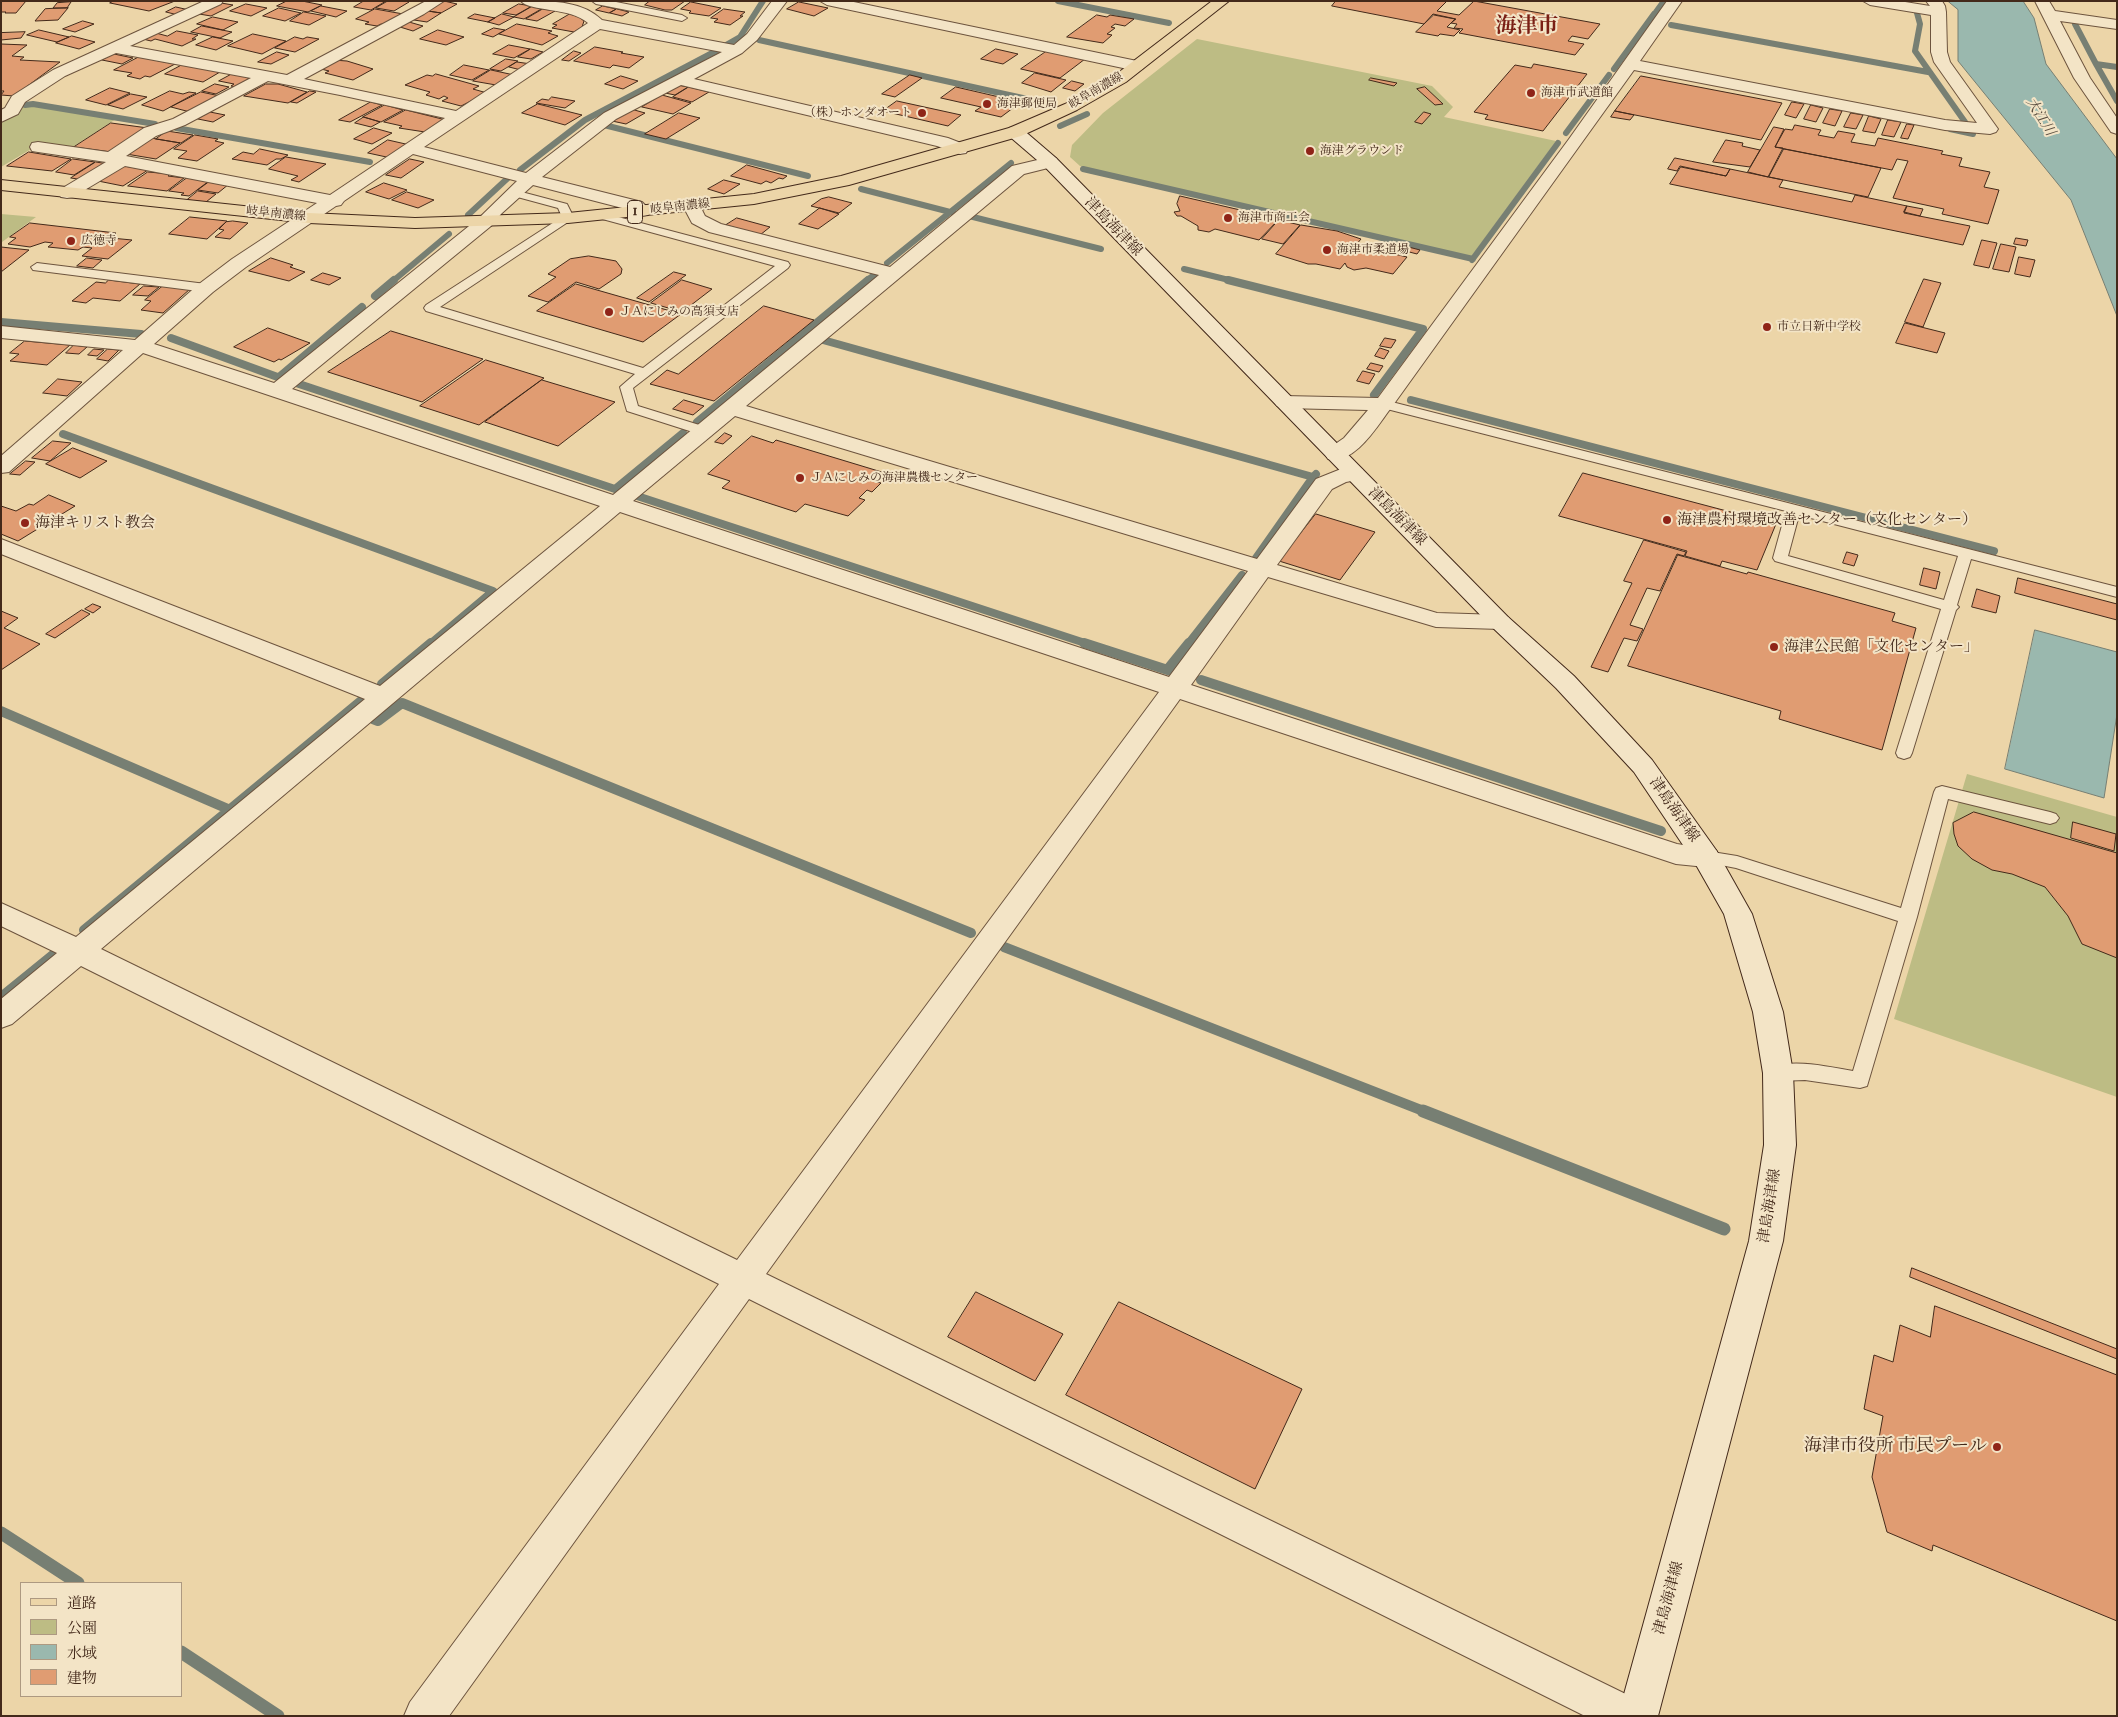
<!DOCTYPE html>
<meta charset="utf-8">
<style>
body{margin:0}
#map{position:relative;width:2118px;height:1717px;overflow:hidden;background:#ecd5a8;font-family:"IM FELL French Canon","Noto Serif JP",serif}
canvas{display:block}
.frame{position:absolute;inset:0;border:2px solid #43291a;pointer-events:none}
.legend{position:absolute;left:20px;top:1582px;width:162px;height:115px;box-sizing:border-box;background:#f3e4c6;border:1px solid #ad9981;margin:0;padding:6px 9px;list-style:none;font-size:15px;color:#43291a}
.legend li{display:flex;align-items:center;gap:10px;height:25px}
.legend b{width:25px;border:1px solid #ad9981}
</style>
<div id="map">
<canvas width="2118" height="1717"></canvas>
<div class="frame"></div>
<ul class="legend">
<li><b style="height:6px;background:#ecd5a8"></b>道路</li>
<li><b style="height:14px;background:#bdbc84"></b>公園</li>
<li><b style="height:14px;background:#9ab8ae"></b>水域</li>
<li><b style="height:14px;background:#e09c72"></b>建物</li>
</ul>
</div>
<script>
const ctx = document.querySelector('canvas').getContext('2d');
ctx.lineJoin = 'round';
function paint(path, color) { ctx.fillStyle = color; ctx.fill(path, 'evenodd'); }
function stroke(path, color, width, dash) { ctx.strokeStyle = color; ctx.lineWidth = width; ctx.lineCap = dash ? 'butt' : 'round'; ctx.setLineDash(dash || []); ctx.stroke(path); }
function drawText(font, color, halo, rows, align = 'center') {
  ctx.font = font + ' "IM FELL French Canon","Noto Serif JP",serif'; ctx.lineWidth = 4; ctx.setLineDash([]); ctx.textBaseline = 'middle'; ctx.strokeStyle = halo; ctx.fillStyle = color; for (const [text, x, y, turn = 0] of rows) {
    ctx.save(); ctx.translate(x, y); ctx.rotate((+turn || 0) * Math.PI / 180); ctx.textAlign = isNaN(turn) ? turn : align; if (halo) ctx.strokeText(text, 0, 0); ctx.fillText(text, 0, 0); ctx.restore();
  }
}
paint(new Path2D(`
 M1197 39 1432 86 1453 107 1444 117 1556 141 1471 257 1080 166 1070 157 1072 145 1103 113Z
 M33 106 116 119 68 150 38 145 1 167V121L23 107Z
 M1 214 36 217 2 242Z
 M1967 774 2117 817V1097L1894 1019Z`), '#bdbc84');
const water = new Path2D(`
 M1948 1H2023L2034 18 2046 64 2117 159V316L2071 200 1958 61V10Z
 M2035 630 2117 652V714L2104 798 2005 769Z`);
paint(water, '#9ab8ae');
stroke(water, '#777f73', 1);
stroke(new Path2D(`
 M1058 1 1169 23
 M1656 12 1664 1
 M1917 13 1920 24 1915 51 1965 122
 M2075 24 2096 64 2117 67
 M1671 25 1928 72
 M759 40 1041 102
 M726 45 740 37 763 1
 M2096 64 2117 101
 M1614 69 1654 14
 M25 105 33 104 155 124
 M604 125 808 176
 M1060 126 1087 114
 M176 128 370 162
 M1950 129 1973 134 1970 131
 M1566 133 1609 75
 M1083 169 1473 259
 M520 170 585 120 716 51
 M861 189 954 213
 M468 215 509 177
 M969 216 1101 249
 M1472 260 1558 143
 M887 263 1011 163
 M1184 269 1233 281
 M393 281 449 234
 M866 281 874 275`), '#777f73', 6);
stroke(new Path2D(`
 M1228 280 1423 329 1374 395
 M375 296 394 280
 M1 322 141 334
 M171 338 283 379
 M823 340 1313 477 1316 474
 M279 377 362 307
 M299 384 621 491
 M1411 400 1994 551
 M697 422 868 280
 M63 434 493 591 430 644
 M615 489 683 433
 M634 495 1088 644
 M1256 558 1313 477
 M1188 644 1242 575`), '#777f73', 8);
stroke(new Path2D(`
 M1084 643 1177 673
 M1168 669 1189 643
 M1201 680 1661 831
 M382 684 431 643
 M1 711 228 809
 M373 719 378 721 402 703 971 933
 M84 930 361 701
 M1004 947 1426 1112
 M1 997 53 955`), '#777f73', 10);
stroke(new Path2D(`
 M1423 1111 1724 1229
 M1 1533 78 1583
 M181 1652 278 1716`), '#777f73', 13);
const building = new Path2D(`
 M1 1H26L16 13H5L6 12H1Z
 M114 1H175L149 11 110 3Z
 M287 1H302L322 5 308 12 277 6Z
 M364 1H386L371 10 354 7Z
 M388 1H406L409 2 394 11 376 8Z
 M444 1 457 4 441 13 428 11Z
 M650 1H685L672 10H665L645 5Z
 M1336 1H1447L1437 11 1459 15 1474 1 1600 24 1588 39 1572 36 1568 41 1584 44 1575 55 1459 33 1463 29 1454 28 1457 24 1451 23 1456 19 1433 14 1424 24 1332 6Z
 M71 2 67 8H53L57 3Z
 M691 2 721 8 709 16 689 13 691 11 681 9Z
 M799 2 828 8 814 16 787 9Z
 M221 3 233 5 211 16 199 14Z
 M246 4 267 8 251 16 230 11Z
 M519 4 532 6 516 15 503 13Z
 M321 6 347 11 336 17 311 11Z
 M533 6 543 8 524 19 514 17Z
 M603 6 616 9 609 13 596 10Z
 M176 7 189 10 178 15 166 12Z
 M68 8 58 20 35 21 45 9Z
 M279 8 301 13 285 21 263 16Z
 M375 9 409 15 390 26 381 24 377 26 365 24 369 22 356 19Z
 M543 9 555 11 537 21 526 19Z
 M617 9 629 12 622 16 610 13Z
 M724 9 745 12 740 16H743L730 25 714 22 718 19 711 18Z
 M428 11 441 13 427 22 414 20Z
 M304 12 326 16 309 25 290 21Z
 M475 14 495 18 488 22 468 18Z
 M502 14 514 17 499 25 488 22Z
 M570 14 579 17 584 21 582 27 574 32 552 28 557 25 553 24Z
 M1097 15 1107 17 1110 15 1134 19 1125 26 1115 24 1111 27 1115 28 1107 34 1112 35 1103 43 1067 37Z
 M1434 15 1455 19 1447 27 1460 30 1454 36 1440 34 1438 36 1416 32Z
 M213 17 238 22 223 30 197 24Z
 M83 21 94 24 75 32 63 29Z
 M409 22 423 26 413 31 400 27Z
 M517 24 552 31 548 33 558 36 542 45 499 34Z
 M202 26 232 32 220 38 191 32Z
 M494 28 505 30 493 37 482 34Z
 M39 30 69 37 57 42 27 35Z
 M438 30 464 37 446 45 420 39Z
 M177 31 198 35 192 39H196L182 46 155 39 151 41 143 39 156 33 167 36Z
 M25 32 21 38 1 40V33Z
 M253 34 286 41 262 54 228 46Z
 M72 36 95 42 79 49 56 43Z
 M213 37 233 41 216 50 196 45Z
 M295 37 303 39 307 37 319 39 295 52 275 48Z
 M1 44 27 45 12 56 24 57 20 60 60 62 14 96 1 95 4 91H1Z
 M509 45 530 49 514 58 493 54Z
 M595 47 623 52 621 53 644 57 629 68 613 65 610 68 574 61Z
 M531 49 543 52 531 59 518 57Z
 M996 49 1018 54 1003 64 981 59Z
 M574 51 581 53 569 61 562 60Z
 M1047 51 1085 59 1060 78 1021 69Z
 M277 52 289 55 271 64 258 62Z
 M114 54 133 58 122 64 102 60Z
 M139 57 175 64 150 77 145 76 140 79 127 76 132 73 114 70Z
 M506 59 518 61 501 71 490 69Z
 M333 60 347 61 373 69 353 80 325 73 329 71 317 68Z
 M517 62 531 64 521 70 509 67Z
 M1534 64 1587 74 1543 131 1485 119 1488 115 1474 112 1515 65 1531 68Z
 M182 65 220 72 203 82 165 74Z
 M464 65 489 70 472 80 450 75Z
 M491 70 514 75 496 85 473 81Z
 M1035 73 1066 80 1051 92 1022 83Z
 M232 74 254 78 236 87 231 86 234 84 219 81Z
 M436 74 479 86 473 89 487 93 461 106 442 101 448 98 444 96 439 99 426 95 430 92 405 85 427 75 432 76Z
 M910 75 922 78 895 97 882 94Z
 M621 76 638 81 623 89 605 84Z
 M1641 76 1782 103 1761 140 1615 111Z
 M1371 78 1397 83 1394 86 1369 80Z
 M1072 81 1084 84 1075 91 1063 88Z
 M215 84 229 87 216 94 202 91Z
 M266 84H278L307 92 288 103 244 96Z
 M678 85 688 87 675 95 665 93Z
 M689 87 709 92 692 102 673 97Z
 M956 87 1021 102 1001 117 975 111 981 107 941 98Z
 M1425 87 1443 104 1435 105 1417 89Z
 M110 88 130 93 106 105 86 100Z
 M170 91 183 94 189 92 196 93 163 111 142 105Z
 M310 91 316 92 297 103 291 102Z
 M201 92 220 96 190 112 171 107Z
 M131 94 147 97 123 109 108 105Z
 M662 95 691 103 673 114 642 107Z
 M552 97 575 101 565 108 536 103 542 99 548 100Z
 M897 101 961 115 948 126 883 111Z
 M371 102 382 105 350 122 339 120Z
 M1792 102 1804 104 1796 118 1785 115Z
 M538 104 582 115 565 125 522 113Z
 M385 105 403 110 381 122 363 117Z
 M1811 105 1823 108 1816 122 1804 119Z
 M631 109 645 113 626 124 612 121Z
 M1830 109 1842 111 1835 126 1823 123Z
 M406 110 446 120 425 132 399 128 402 126 384 122Z
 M1615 111 1634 115 1630 120 1611 117Z
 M210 112 225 115 213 122 198 119Z
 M1424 112 1431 114 1422 124 1415 122Z
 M679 113 700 118 666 139 645 134Z
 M1851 113 1863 115 1856 129 1844 127Z
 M1869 116 1881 119 1875 133 1863 131Z
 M364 117 380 122 371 127 355 123Z
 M1888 120 1901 122 1894 137 1882 135Z
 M111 123 148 128 111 152 74 147Z
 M1907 124 1914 125 1908 139 1901 138Z
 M1795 125 1821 130 1818 135 1834 138 1838 131 1855 134 1851 142 1875 146 1878 138 1943 151 1941 154 1962 158 1959 166 1990 172 1984 187 1999 190 1988 224 1942 214 1944 209 1893 198 1908 161 1897 159 1892 170 1775 147 1785 129 1792 130Z
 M1774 127 1784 129 1775 147 1783 148 1768 177 1748 172Z
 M374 128 392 133 372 144 354 139Z
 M167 131 193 135 181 143 156 139Z
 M195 135 218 139 215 141 224 143 197 161 178 158 187 151 174 149Z
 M151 138 180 143 156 159 126 154Z
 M388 140 410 145 391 158 368 153Z
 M1726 140 1743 143 1742 146 1760 150 1750 167 1713 162Z
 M260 149 288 155 281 159H276L267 165 232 159 243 152 253 154Z
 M1784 149 1881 168 1868 197 1769 177Z
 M29 152 71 159 52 171 7 166Z
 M286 157 326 164 299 182 291 180 298 176 269 169Z
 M1675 158 1730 169 1726 176 1680 166 1677 171 1668 169Z
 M73 159 95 162 74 175 56 172Z
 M410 159 424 162 401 178 386 175Z
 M96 162 108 164 84 180 71 178Z
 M747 165 787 176 783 179 779 178 771 183 766 181 761 184 731 176Z
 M124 166 148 170 123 186 98 181Z
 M1681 167 1726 176 1730 169 1783 180 1779 187 1852 202 1855 195 1907 206 1904 213 1970 226 1963 245 1670 184Z
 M148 172 170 174 168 176 184 178 167 191 128 186Z
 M187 178 209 181 189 196 181 195 184 193 169 191Z
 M724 180 740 184 724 194 708 189Z
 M209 182 229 184 218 193 198 190Z
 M384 183 407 190 389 199 366 192Z
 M198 191 216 194 206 202 187 200Z
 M407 192 434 200 418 208 392 200Z
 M1180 196 1279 219 1259 240 1215 229 1209 232 1198 230V226L1181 216H1177L1174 212 1180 211 1177 204Z
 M829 197 852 203 839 213 811 206 821 199Z
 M1907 206 1923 209 1920 216 1904 212Z
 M820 208 839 214 818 229 799 224Z
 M190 217 227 221 207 239 169 234Z
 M737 218 770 227 760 235 726 225Z
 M1279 220 1300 225 1283 244 1262 239Z
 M233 221 248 223 230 239 215 237 224 230 219 229 226 222Z
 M30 223 116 233 111 238 132 240 108 259 82 256 92 248 83 247 78 250 48 247 53 243 45 242 30 247 8 244 16 238 10 237Z
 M1301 225 1337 231 1361 239 1356 245 1407 257 1393 274 1366 268 1354 270 1347 267 1345 263 1340 269 1316 264H1308L1276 254Z
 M2016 238 2028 240 2026 246 2014 244Z
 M1982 240 1997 243 1989 268 1974 265Z
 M1397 244 1420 250 1417 254 1394 248Z
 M2001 244 2016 247 2009 272 1993 269Z
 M1 247 29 250 1 272Z
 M589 256 616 261 622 269 621 274 599 289 576 282 548 302 528 296 556 277 548 274 570 259Z
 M2019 257 2035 260 2030 277 2015 274Z
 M87 258 102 260 93 268 77 266Z
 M271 258 293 265 290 267 305 272 289 281 249 271Z
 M674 272 686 275 649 302 637 298Z
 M323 273 341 278 329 285 311 280Z
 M1924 279 1941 283 1923 327 1905 322Z
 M109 280 140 284 120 301 93 298 86 303 72 301 96 282 105 283Z
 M682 280 712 289 682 312 651 303Z
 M576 284 681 314 643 342 537 311Z
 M144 286 159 287 148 296 133 295Z
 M163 286 190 289 163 313 141 310 151 301 145 300Z
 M764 306 814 320 714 401 650 384 667 370 678 374Z
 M1905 323 1945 333 1937 353 1896 343Z
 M268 328 310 343 281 360 279 359 274 362 234 347Z
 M391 331 483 359 422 402 328 372Z
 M1385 338 1396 340 1391 348 1380 346Z
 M25 341 70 345 47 365 10 361 19 354 10 353Z
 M74 345 87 347 79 354 66 353Z
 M1380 348 1389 351 1384 359 1375 356Z
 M94 349 104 350 97 356 88 355Z
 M108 349 119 350 108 361 97 359Z
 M486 360 544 378 479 425 420 406Z
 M1371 363 1383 366 1379 372 1367 369Z
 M1363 371 1375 374 1369 384 1357 381Z
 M58 379 82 382 67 396 43 393Z
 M542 380 615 402 558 446 485 422Z
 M684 400 704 406 693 415 673 409Z
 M725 433 732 436 723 444 715 442Z
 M752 436 773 443 776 440 885 473 877 482 881 483 872 492 867 490 859 498 865 500 848 516 805 504 796 512 722 488 730 481 708 474Z
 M53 441 71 443 50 461 32 458Z
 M73 448 107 461 80 478 46 464Z
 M26 461 35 462 20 475 10 474Z
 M1583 473 1776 524 1757 570 1722 561 1720 566 1685 556 1687 551 1559 516Z
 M49 495 75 506 18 541 1 534V506L16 511 29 504 33 505Z
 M1316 514 1375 532 1340 580 1279 561Z
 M1644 540 1686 552 1684 556 1677 554 1660 591 1647 588 1630 625 1643 629 1637 641 1624 638 1608 672 1591 667 1632 583 1624 581Z
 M1847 552 1858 555 1854 566 1843 563Z
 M1678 555 1747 574 1748 572 1895 613 1892 621 1916 628 1882 750 1779 719 1781 711 1628 666Z
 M1924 568 1940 572 1936 589 1920 585Z
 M2018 578 2117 604V620L2015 593Z
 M1977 589 2000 596 1996 613 1972 607Z
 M93 604 101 607 93 613 85 609Z
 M82 610 90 614 55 638 46 634Z
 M1 611 18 618 4 628 40 644 1 670Z
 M1974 812 2117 853V958L2082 944 2068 916 2045 887 2012 874 1992 870 1972 859 1958 846 1954 834 1953 823Z
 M2073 822 2116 834 2114 851 2071 838Z
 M1912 1268 2117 1349V1359L1910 1277Z
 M976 1292 1063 1334 1035 1381 948 1337Z
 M1119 1302 1302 1389 1255 1489 1066 1395Z
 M1935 1306 2117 1375V1621L1933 1545 1932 1551 1887 1532 1872 1477 1883 1416 1864 1409 1874 1355 1893 1362 1900 1325 1930 1337Z`);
paint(building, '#e09c72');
stroke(building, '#43291a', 1);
const lane = new Path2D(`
 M592 1H611L682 15 687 18 682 21 596 4Z
 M514 190 567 204 574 218 440 307 643 368 775 266 595 217 593 215 595 213H603L788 262 790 265 788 268 633 388 638 406 709 428 711 431 709 434H699L627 411 620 387 635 374 426 311 424 308 426 305 562 217 558 208 510 195 508 193 510 191Z
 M37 263 206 284 212 288 206 292 33 270 31 267Z
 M1384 400 2117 587V597L1971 559 1957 605 1959 607 1956 610 1912 753 1910 757 1904 759 1898 757 1896 753 1941 609 1775 561 1773 558 1786 511 1379 407 1377 404ZM1799 515 1958 556 1944 600 1788 556Z
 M1942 786 2050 812 2056 814 2059 818 2056 822 2050 824 1948 799 1917 917 1867 1086 1860 1088 1805 1080 1778 1081 1771 1079 1768 1073 1771 1067C1797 1059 1827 1067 1853 1071L1898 921 1736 868 1700 861 1697 857 1700 853 1706 851 1737 856 1901 908 1934 792 1936 788Z`);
const street = new Path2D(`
 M204 1H223L221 4 130 46 287 75 426 1H444L424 14 304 79 456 111 588 23C570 7 530 12 521 1 549 1 581 0 602 20L734 45 747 34 772 1H787L757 40 742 53 694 79 948 138 966 145 968 149 966 153 960 154 937 146 681 85 616 119 542 177 642 202 651 211 648 215C640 217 636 215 630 210L533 185 501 214 491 226 292 389 613 495 879 275 709 232 692 223 683 206 686 202 692 201 698 202 705 216 721 224 890 267 1012 166 1050 157 1056 158 1058 162 1056 166 1024 174 746 406 1257 559 1316 479 1341 469 1354 467 1362 469 1365 474 1362 479 1346 482 1332 489 1277 565 1437 613 1500 615 1508 617 1512 622 1508 627 1500 629 1436 627 1268 577 1191 685 1677 844 1716 850 1720 857 1716 864 1706 867 1676 864 1180 699 766 1274 1642 1702 1648 1716H1585L749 1299 449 1716H404L410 1702 719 1284 81 966 12 1024 1 1028V999L57 953 1 926V903L76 937 365 699 1 554V539L380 686 600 506 143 353 9 472 1 473V456L123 350 1 338V326L135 340 199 284 232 259 317 203 125 166 73 197 67 198 61 197 58 193 61 189 106 162 38 152 32 151 30 147 32 143 38 142 108 152 144 128 173 119 251 78 116 53 65 76 25 102 18 114 1 122V110L5 108 12 96 53 70ZM600 29 722 52 604 113 526 173 424 147ZM268 81 340 95 445 118 330 195 126 156 156 136 185 125ZM413 154 517 181 479 218 274 383 154 344 213 292 246 267 336 206 341 205 344 201ZM735 416 1248 571 1169 677 633 501ZM620 512 1159 692 737 1260 101 949Z
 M820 1H849L1137 61 1142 63 1145 66 1142 69 1137 71 827 5Z
 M1667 1H1682L1640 61 1945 120 1977 123 1934 62 1931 52V15L1870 5 1863 1H1899L1930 6 1926 1H1942L1945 6 1946 12 1947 52 1950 62 1998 129 1996 132 1990 134 1945 130 1634 70 1391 408C1377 426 1355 465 1328 459L1325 454 1328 449 1344 438 1368 410 1284 408 1277 406 1274 402 1277 398 1284 396 1378 398 1569 139Z
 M2035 1H2049L2055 11 2117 20V29L2060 21 2090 78 2117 118V134L2111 132 2074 78Z`);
const secondary = new Path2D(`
 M1015 127 1021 128 1056 158 1508 617 1574 676 1652 760 1716 850 1752 914 1783 1012 1793 1073 1796 1145 1783 1241 1658 1716H1618L1749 1241 1764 1145 1763 1073 1753 1012 1724 914 1695 863 1634 772 1556 688 1492 627 1044 166 1009 136 1007 132 1009 128Z`);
const primary = new Path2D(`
 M1212 1H1229L1126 82 1077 110 1021 136 849 185 754 204 568 223 415 228 309 223 1 190V180L309 213 415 218 568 213 754 194 841 176 1009 128 1065 104 1114 76Z`);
stroke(lane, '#6d543e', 2);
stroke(street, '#6d543e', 2);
stroke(secondary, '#43291a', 2);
stroke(primary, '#43291a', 2);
paint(lane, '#f3e4c6');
paint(street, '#f3e4c6');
paint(secondary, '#f3e4c6');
paint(primary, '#ecd5a8');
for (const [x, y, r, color] of [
 [1531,93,5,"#8f2418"],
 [987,104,5,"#8f2418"],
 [922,113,5,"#8f2418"],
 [1310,151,5,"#8f2418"],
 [1228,218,5,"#8f2418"],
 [71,241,5,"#8f2418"],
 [1327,250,5,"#8f2418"],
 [609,312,5,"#8f2418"],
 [1767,327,5,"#8f2418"],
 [800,478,5,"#8f2418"],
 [1667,520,5,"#8f2418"],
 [25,523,5,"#8f2418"],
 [1774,647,5,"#8f2418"],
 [1997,1447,5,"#8f2418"]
]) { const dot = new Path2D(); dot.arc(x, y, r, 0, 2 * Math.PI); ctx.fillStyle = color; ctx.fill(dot); stroke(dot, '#f3e4c6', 2); }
drawText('12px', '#43291a', '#f3e4c6', [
 ["岐阜南濃線",1096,91,-30],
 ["岐阜南濃線",680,207,-6],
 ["岐阜南濃線",276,214,6]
]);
drawText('12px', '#43291a', '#f3e4c6', [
 ["海津市武道館",1541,93],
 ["海津郵便局",997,104],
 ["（株）ホンダオート",912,113,"right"],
 ["海津グラウンド",1320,151],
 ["海津市商工会",1238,218],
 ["広徳寺",81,241],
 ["海津市柔道場",1337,250],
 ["ＪＡにしみの高須支店",619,312],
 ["市立日新中学校",1777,327],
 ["ＪＡにしみの海津農機センター",810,478]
], 'left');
drawText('italic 14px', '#594d3f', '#f3e4c6', [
 ["大江川",2040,117,58]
]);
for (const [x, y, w] of [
 [635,212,15]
]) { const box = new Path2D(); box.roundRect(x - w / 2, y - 11.5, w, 23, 4); ctx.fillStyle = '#f3e4c6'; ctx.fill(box); stroke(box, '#43291a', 1); }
drawText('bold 14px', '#43291a', null, [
 ["1",635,212]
]);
drawText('15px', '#43291a', '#f3e4c6', [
 ["津島海津線",1113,227,46],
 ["津島海津線",1397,517,45],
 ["津島海津線",1674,810,55],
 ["津島海津線",1770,1206,-81],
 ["津島海津線",1669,1598,-75]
]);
drawText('15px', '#43291a', '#f3e4c6', [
 ["海津農村環境改善センター（文化センター）",1677,520],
 ["海津キリスト教会",35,523],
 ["海津公民館「文化センター」",1784,647]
], 'left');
drawText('18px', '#43291a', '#f3e4c6', [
 ["海津市役所 市民プール",1987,1447]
], 'right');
drawText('bold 21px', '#7a1f14', '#f3e4c6', [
 ["海津市",1527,27]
]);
</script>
